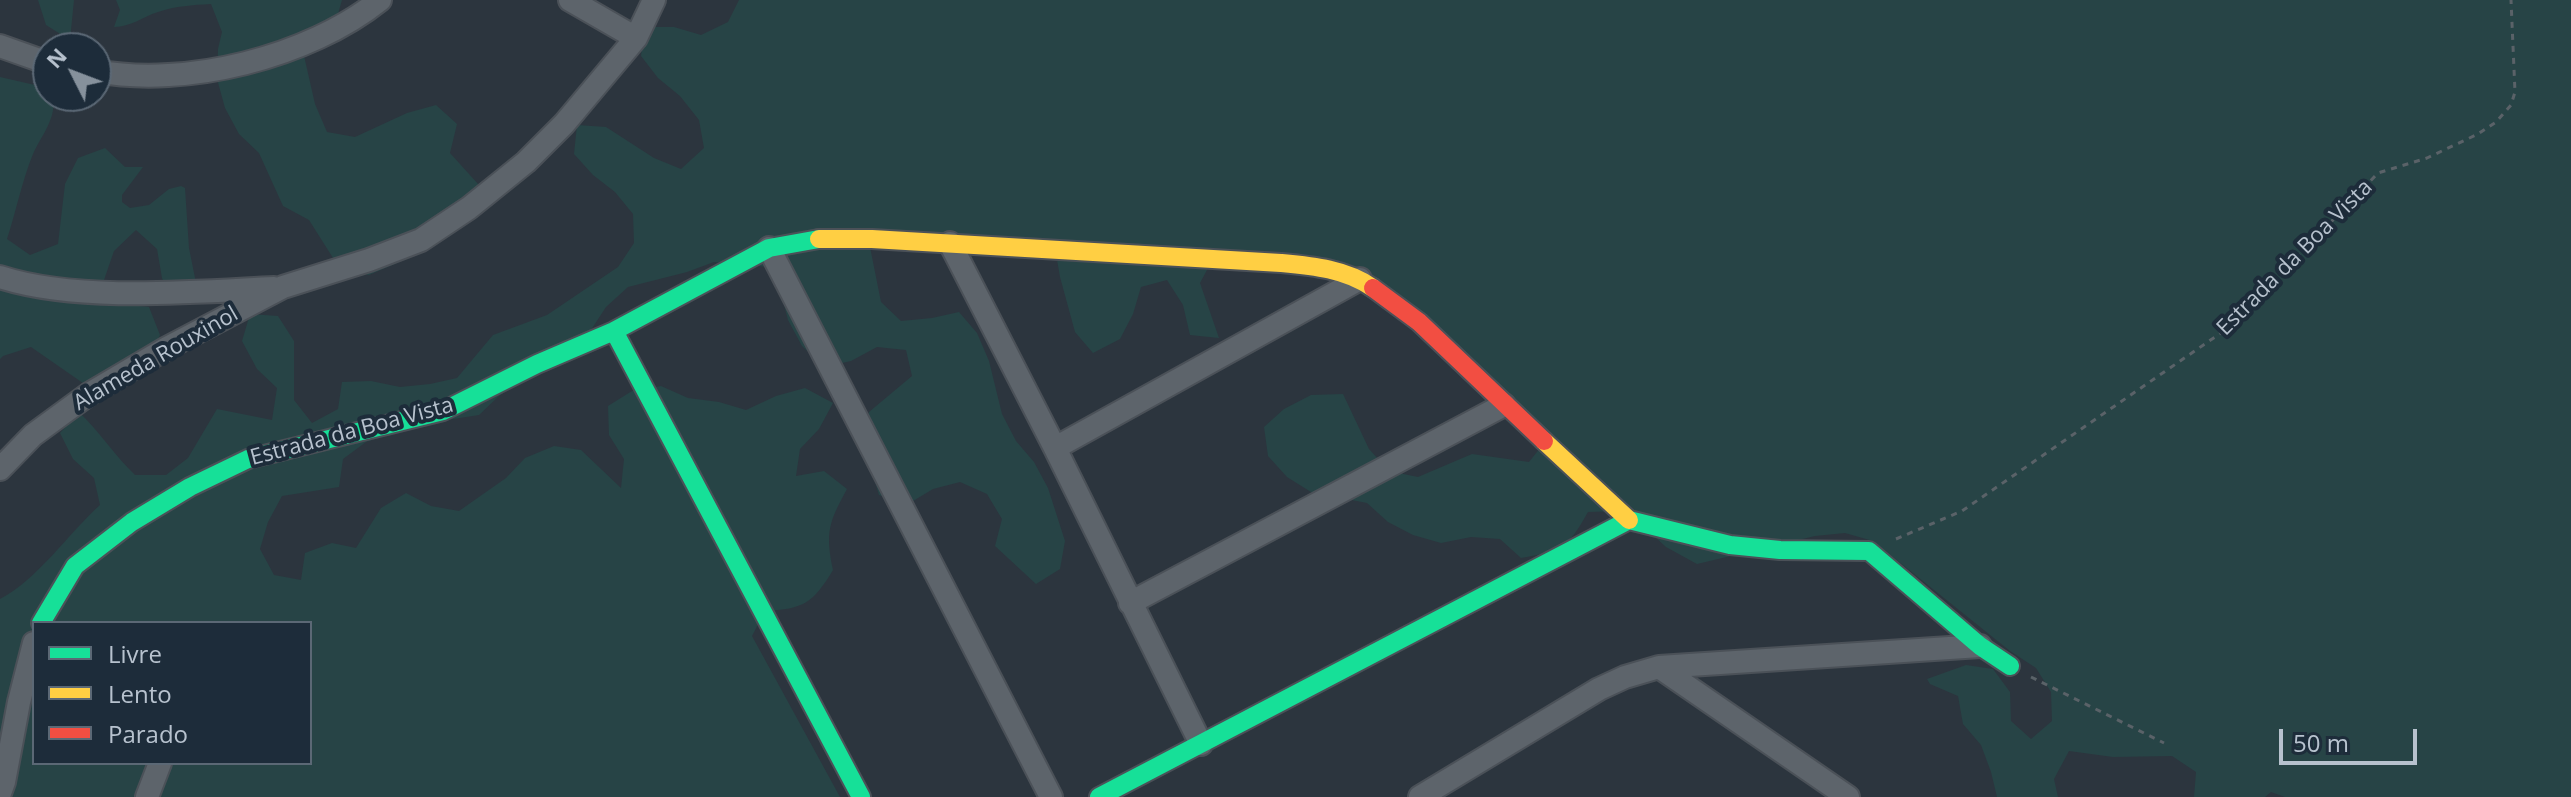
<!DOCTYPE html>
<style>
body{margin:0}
#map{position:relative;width:2571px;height:797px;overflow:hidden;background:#2c353e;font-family:"Open Sans",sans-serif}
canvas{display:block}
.legend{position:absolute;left:32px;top:621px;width:280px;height:144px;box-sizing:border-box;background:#1d2c3a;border:2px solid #5b6875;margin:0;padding:10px 14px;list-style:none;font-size:24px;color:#b7c2ce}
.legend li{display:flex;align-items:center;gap:16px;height:40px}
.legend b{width:40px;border:2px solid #5b6875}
.north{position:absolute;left:32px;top:32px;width:80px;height:80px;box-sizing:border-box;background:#1d2c3a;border:2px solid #5b6875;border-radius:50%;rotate:312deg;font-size:22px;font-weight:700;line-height:32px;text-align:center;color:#b7c2ce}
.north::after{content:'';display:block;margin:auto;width:28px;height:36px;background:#86919c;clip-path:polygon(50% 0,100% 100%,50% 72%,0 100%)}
.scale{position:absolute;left:2279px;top:729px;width:138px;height:36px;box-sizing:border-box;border:4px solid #b7c2ce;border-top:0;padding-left:10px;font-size:24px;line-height:28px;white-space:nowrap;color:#b7c2ce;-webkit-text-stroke:6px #1d2c3a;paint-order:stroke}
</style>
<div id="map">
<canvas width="2571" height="797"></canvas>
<ul class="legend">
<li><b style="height:10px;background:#16e098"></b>Livre</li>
<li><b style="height:10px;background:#ffcf43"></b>Lento</li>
<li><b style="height:10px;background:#f24e42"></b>Parado</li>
</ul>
<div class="north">N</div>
<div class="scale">50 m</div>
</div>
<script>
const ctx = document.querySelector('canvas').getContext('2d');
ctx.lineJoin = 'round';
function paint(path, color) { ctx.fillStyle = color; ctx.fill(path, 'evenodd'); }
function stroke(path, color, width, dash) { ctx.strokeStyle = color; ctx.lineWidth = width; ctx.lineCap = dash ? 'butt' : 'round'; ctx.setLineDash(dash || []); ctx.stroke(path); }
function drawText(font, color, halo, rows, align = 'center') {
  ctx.font = font + ' "Open Sans",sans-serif'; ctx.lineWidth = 8; ctx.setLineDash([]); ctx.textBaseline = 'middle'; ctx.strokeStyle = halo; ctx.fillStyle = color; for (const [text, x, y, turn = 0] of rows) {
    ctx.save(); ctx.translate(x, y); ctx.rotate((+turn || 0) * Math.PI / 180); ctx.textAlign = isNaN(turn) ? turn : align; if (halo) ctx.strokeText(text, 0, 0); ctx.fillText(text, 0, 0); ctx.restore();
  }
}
paint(new Path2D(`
 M38 0H74L70 40 46 25Z
 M116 0H342L338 14 321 27 302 47 315 104 327 132 355 137 407 113 436 105 457 124 450 153 488 195 473 219 450 236 397 263 369 275 340 269 309 220 283 206 259 153 239 134 225 108 217 79 218 49 222 32 211 4C192 5 176 6 158 12 142 17 131 27 114 27L120 10Z
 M739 0H2571V797H2285L2271 792 2265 797H2194L2196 772 2172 756 2113 757 2069 751 2054 779 2058 797H1997L1991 772 1981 745 1963 724 1958 696 1930 684 1927 679 1966 665 1993 669 2010 692 2011 721 2031 739 2052 721 2051 692 2036 668 2010 651 1873 541 1845 533 1815 536 1697 564 1666 547 1643 526 1620 511 1588 512C1568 548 1561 551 1521 558L1500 539 1471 537 1441 543 1413 535 1388 522 1367 503 1311 492 1287 477 1268 456 1264 427 1284 409 1311 395 1343 394 1369 449 1389 471 1418 477 1472 454 1529 462 1548 438 1380 286 1214 257 1200 283 1219 338 1190 335 1183 305 1167 280 1141 287 1133 314 1120 339 1093 353 1075 332 1060 277 1055 248 870 247 881 302 901 321 932 318 959 312 977 333 989 361 1002 414 1016 441 1034 462 1048 488 1065 541 1060 569 1036 584 995 546 1002 519 987 494 960 482 933 489 908 504 879 495 863 441 869 412 912 376 906 350 877 347 851 361 824 367 802 346 788 320 781 293 768 267 714 262 687 272 628 287 606 307 589 333 499 396 479 415 421 424 366 442 343 459 339 487 282 496 268 522 260 549 274 575 301 580 305 553 332 543 356 548 381 508 406 493 431 506 459 511 506 478 525 458 554 446 581 450 621 488 624 459 609 435 608 406 632 391 661 386 688 398 719 402 746 410 776 396 805 388 833 403 819 429 800 449 796 476 824 471 847 489C829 522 825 532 833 570 813 603 804 609 765 611L752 636 840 797H0V599C38 579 68 534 100 505L94 478 73 459 60 433 79 412C100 432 114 455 135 475H166L188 458 217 409 272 420 277 388 257 369 242 341 250 314 278 316 294 341V400L312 423 338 409 342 382 371 381 400 387 430 384 457 378 493 335 547 315 618 267 634 243 633 214 615 192 593 175 574 154 577 125 606 127 654 158 681 169 704 148 699 120 680 96 658 78 641 56 644 27H674L701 35 728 22ZM34 623H310V763H34Z
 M0 77 48 88V96H52C59 115 40 138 33 154 22 181 16 211 7 239L30 255 58 244 65 184 78 158 105 148 125 167H143L122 195V202L130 208 149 205 169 189 181 186 185 188 189 248 200 303 172 304 162 278 157 249 136 230 114 251 104 280 120 304 149 307 160 335C146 369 136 380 103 397L31 347 3 356 0 359Z`), '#274446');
const street = new Path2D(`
 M570 0 636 38
 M0 46 48 63
 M96 71C186 88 309 57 380 0
 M950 243 1055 448 1201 744
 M769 248 1051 797
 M0 277C77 302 192 292 274 288
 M1055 448 1360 279
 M0 469 33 435 89 394 167 348 283 287 369 260 421 240 469 208 526 162 564 124 636 38 654 0
 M1130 603 1504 405
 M1659 667 1848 797
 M0 793 4 782 19 702 34 643
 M147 797 160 763
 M1420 797 1599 689 1625 677 1659 667 1980 646`);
const fast = new Path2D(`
 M614 331 861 797
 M41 623 75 566 132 522 190 487 248 459 443 411 537 364 614 331 769 248 819 239
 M1099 797 1629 520 1730 545 1780 550 1869 551 1980 646 2010 666`);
const slow = new Path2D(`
 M819 239H872L1281 263C1313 266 1346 269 1373 288
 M1544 441 1629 520`);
const jam = new Path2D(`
 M1373 288 1419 322 1544 441`);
stroke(street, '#4b5158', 26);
stroke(fast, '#4b5158', 22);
stroke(slow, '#4b5158', 22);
stroke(jam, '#4b5158', 22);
stroke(new Path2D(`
 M1896 539 1962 511 2231 326 2378 173 2427 158 2478 134 2496 122 2511 105 2515 92 2511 0
 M2031 677 2164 743`), '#5a6268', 3, [6, 6]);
stroke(street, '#5d646b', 22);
stroke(fast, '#16e098', 18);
stroke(slow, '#ffcf43', 18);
stroke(jam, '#f24e42', 18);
drawText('22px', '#b7c2ce', '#1d2c3a', [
 ["Estrada da Boa Vista",2295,258,-45],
 ["Alameda Rouxinol",156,359,-30],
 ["Estrada da Boa Vista",352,432,-15]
]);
</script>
